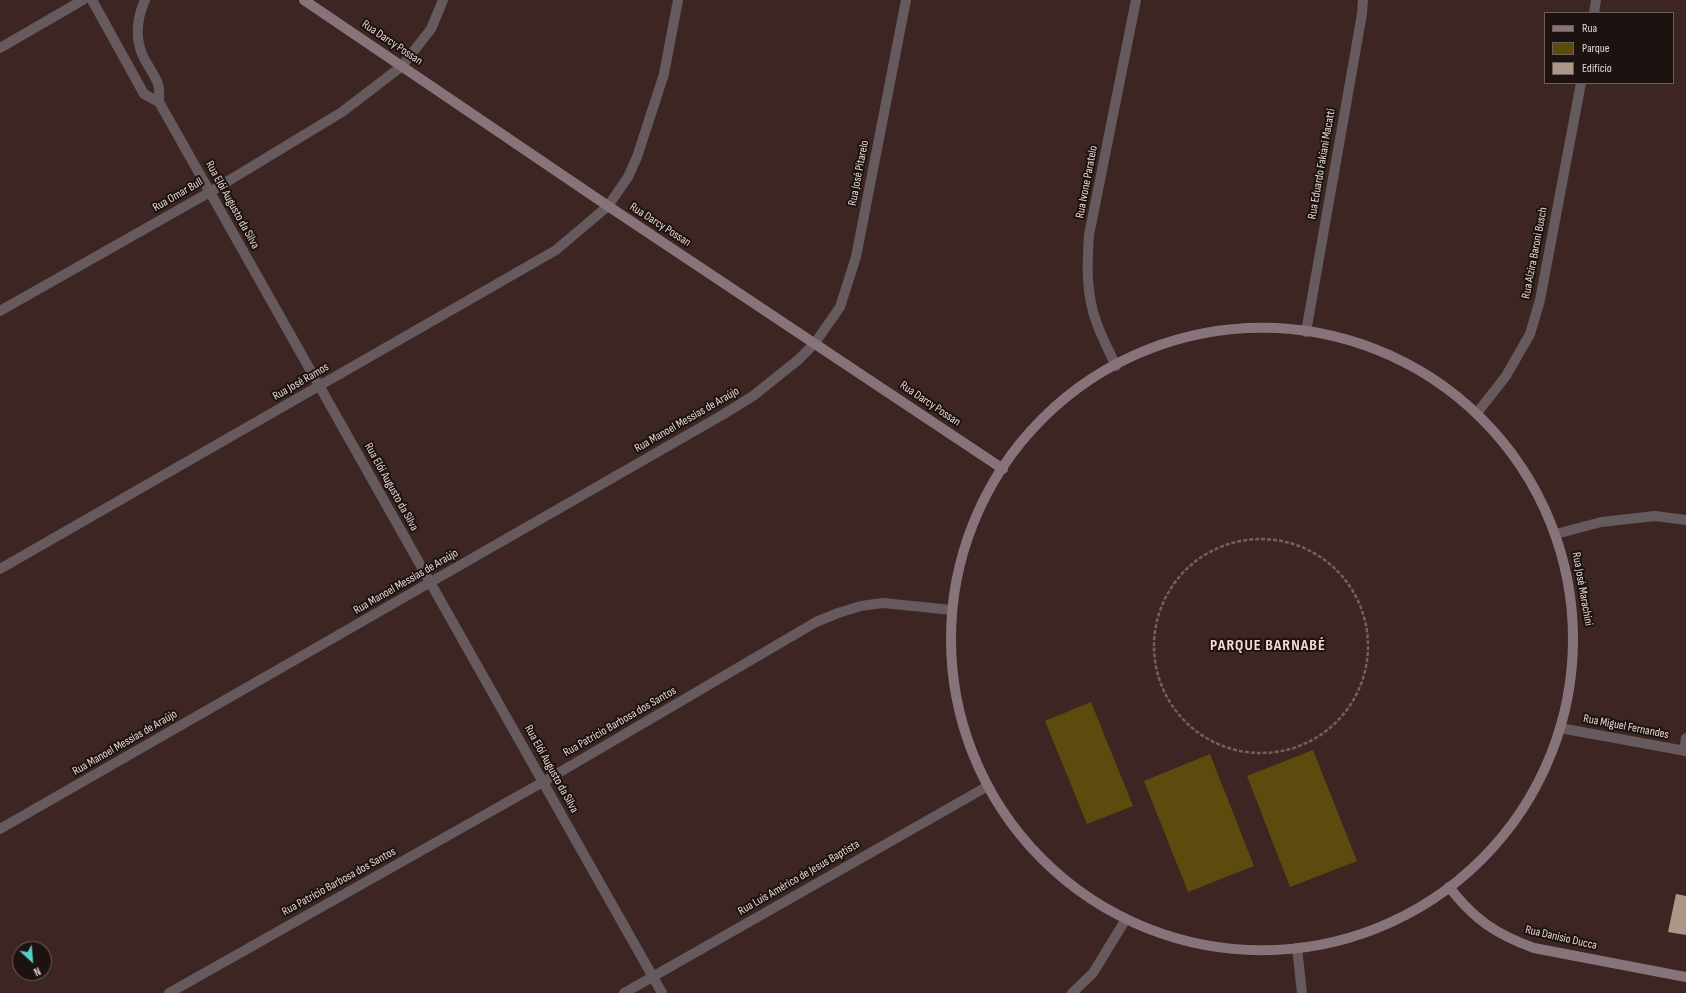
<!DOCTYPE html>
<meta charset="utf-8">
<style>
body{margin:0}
#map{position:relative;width:1686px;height:993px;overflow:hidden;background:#3c2522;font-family:"Sofia Sans Condensed",sans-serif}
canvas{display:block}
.legend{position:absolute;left:1544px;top:12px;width:130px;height:72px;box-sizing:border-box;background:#1c1210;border:1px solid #6c605d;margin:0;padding:5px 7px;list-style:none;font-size:12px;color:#e3d4d1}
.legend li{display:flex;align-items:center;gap:8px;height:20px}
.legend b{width:20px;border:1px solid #6c605d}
.north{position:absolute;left:12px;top:941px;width:40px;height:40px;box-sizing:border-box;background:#1c1210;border:1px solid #6c605d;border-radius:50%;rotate:154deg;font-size:11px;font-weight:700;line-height:16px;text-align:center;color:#e3d4d1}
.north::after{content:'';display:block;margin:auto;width:14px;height:18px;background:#55cec5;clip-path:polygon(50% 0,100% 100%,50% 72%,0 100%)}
</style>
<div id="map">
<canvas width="1686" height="993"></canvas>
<ul class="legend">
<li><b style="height:5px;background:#86747a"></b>Rua</li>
<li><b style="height:11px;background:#5c4b0d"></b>Parque</li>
<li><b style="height:11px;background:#ad9786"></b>Edifício</li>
</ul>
<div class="north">N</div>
</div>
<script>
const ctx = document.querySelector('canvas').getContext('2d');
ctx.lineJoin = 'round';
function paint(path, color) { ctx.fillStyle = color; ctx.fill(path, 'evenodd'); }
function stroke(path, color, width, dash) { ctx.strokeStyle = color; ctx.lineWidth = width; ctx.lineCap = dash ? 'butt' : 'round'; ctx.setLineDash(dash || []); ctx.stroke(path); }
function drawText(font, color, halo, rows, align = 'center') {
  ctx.font = font + ' "Sofia Sans Condensed",sans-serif'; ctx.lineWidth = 4; ctx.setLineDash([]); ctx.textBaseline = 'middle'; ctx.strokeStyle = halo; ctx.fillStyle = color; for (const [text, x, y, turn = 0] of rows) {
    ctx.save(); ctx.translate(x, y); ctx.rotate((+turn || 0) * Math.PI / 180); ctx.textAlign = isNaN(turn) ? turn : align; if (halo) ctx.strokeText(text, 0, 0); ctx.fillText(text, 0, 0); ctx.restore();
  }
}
paint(new Path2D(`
 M1091 702 1133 806 1087 824 1045 721Z
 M1313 750 1357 861 1290 887 1247 776Z
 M1210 754 1254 866 1188 892 1144 781Z`), '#5c4b0d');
paint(new Path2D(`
 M1676 894 1686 896V935L1668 932Z`), '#ad9786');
stroke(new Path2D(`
 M1154 646a107 107 0 1 1 214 0a107 107 0 1 1-214 0Z`), '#75605d', 2.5, [4, 2]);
stroke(new Path2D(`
 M92 0 144 94 159 102 662 993
 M145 0C137 18 135 36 142 54 146 64 154 73 158 84 160 89 159 97 159 102
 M1594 13 1596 0
 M0 48 83 0
 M0 311 210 192 342 112 402 66 431 29 443 0
 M1306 332 1362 14 1363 0
 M1116 366C1109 351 1101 336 1096 321 1086 293 1087 264 1089 235L1136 0
 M1477 413 1506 376 1530 334 1540 300 1581 83
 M1556 534 1601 522 1655 516 1686 520
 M0 569 556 250 608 206 628 177 637 157 664 74 678 0
 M1560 728 1686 751
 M1684 751 1686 738
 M0 829 724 414 753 396 798 360 815 343 840 307 856 257 906 0
 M1297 948 1302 993
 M169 993 543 782 816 622 838 613 861 606 883 603 952 610
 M624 993 988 786
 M1072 993 1093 973 1126 919`), '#665a5e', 10);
stroke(new Path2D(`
 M304 0 608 206 1003 469
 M951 639a311 311 0 1 1 622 0a311 311 0 1 1-622 0Z
 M1449 887C1474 919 1495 934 1534 948L1686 977`), '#86747a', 10);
drawText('12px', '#e3d4d1', '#1c1210', [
 ["Rua Darcy Possan",392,43,34],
 ["Rua Eduardo Fakiani Macatti",1322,164,-80],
 ["Rua José Pitarelo",859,173,-79],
 ["Rua Ivone Paratelo",1087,182,-79],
 ["Rua Omar Bull",178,195,-30],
 ["Rua Elói Augusto da Silva",232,205,61],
 ["Rua Darcy Possan",660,225,33],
 ["Rua Alzira Baroni Busch",1535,253,-79],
 ["Rua José Ramos",301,382,-30],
 ["Rua Darcy Possan",930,404,34],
 ["Rua Manoel Messias de Araújo",687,420,-30],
 ["Rua Elói Augusto da Silva",391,487,61],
 ["Rua Manoel Messias de Araújo",406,582,-30],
 ["Rua José Marachini",1582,589,80],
 ["Rua Patrício Barbosa dos Santos",620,722,-30],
 ["Rua Miguel Fernandes",1626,727,11],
 ["Rua Manoel Messias de Araújo",125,743,-30],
 ["Rua Elói Augusto da Silva",551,769,61],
 ["Rua Luis Américo de Jesus Baptista",799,878,-30],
 ["Rua Patrício Barbosa dos Santos",339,882,-29],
 ["Rua Danisio Ducca",1561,938,13]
]);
ctx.letterSpacing = '1px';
drawText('bold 16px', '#f9d9d5', '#1c1210', [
 ["PARQUE BARNABÉ",1268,646]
]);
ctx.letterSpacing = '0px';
</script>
